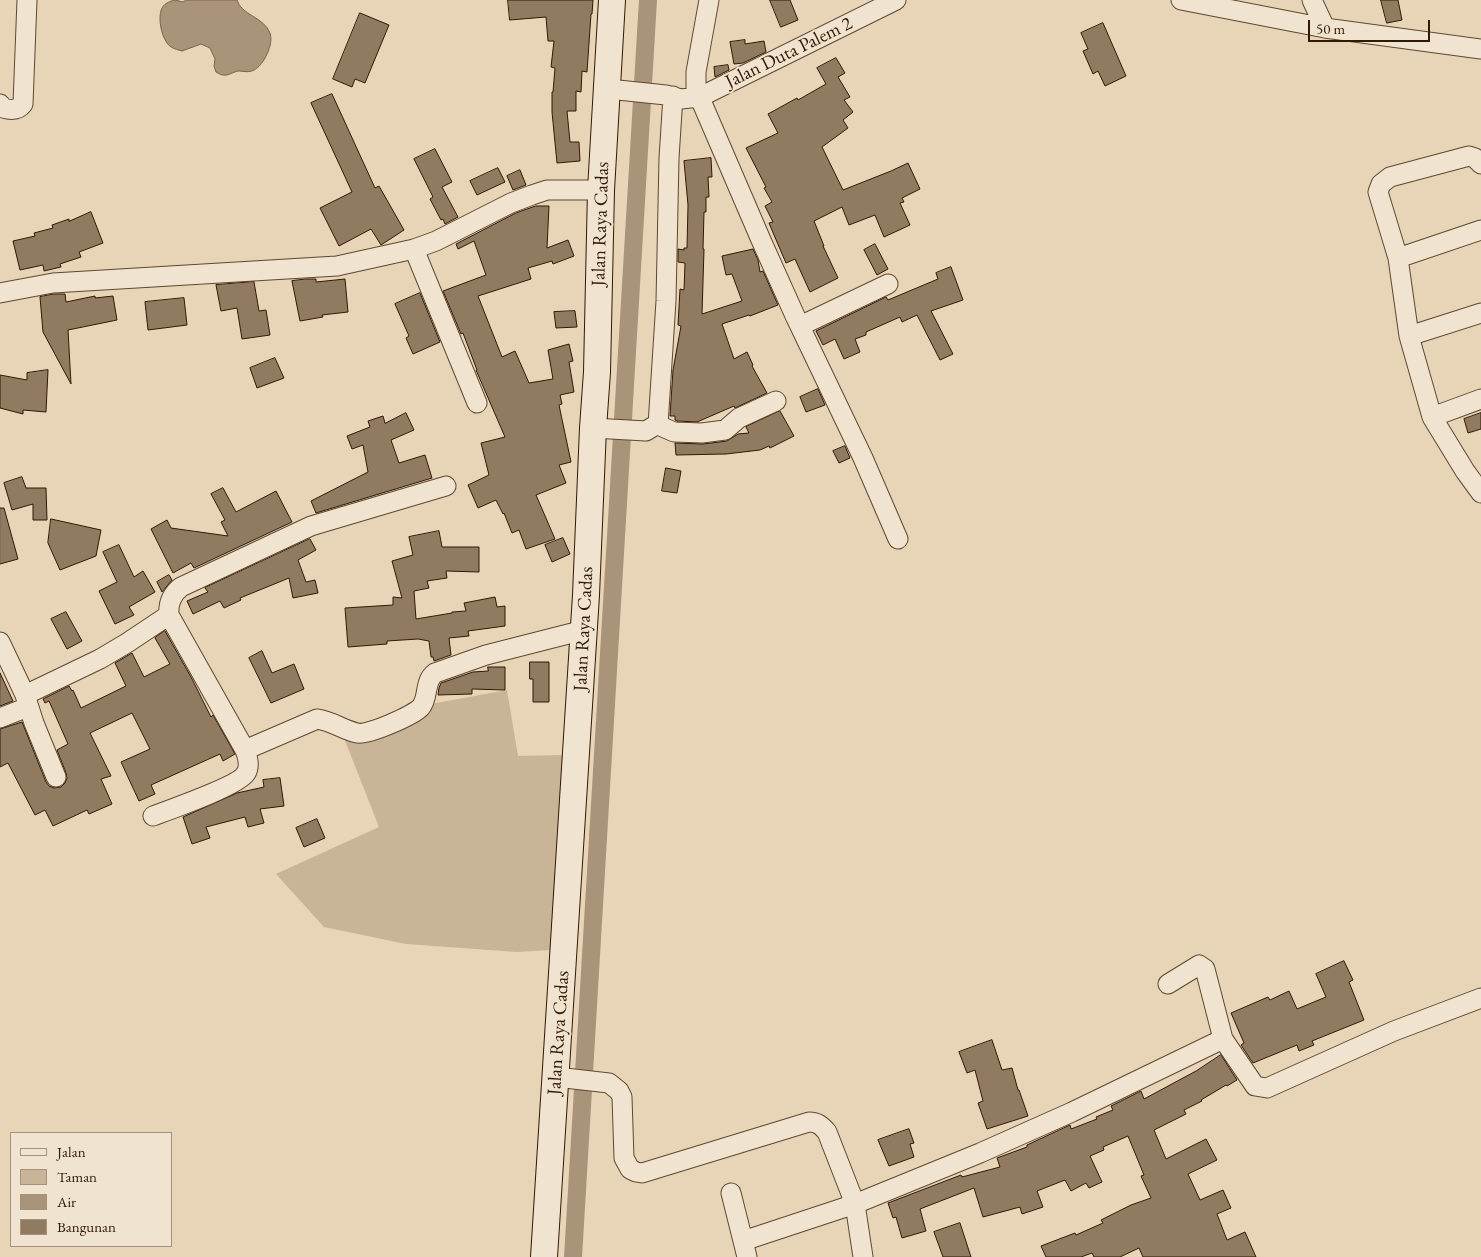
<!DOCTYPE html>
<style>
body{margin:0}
#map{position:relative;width:1481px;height:1257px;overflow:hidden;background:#e8d4b7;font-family:"EB Garamond",serif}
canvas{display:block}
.legend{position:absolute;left:10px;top:1132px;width:162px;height:115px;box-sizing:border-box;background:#f0e3d0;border:1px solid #a4927e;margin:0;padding:6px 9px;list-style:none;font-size:15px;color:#311902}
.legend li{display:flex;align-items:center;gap:10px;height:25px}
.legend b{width:25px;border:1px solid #a4927e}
.scale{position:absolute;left:1308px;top:20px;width:122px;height:22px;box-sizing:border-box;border:2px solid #311902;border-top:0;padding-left:6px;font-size:15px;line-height:18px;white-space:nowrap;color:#311902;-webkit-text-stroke:4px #f0e3d0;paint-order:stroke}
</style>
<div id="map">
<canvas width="1481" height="1257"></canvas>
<ul class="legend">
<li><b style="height:6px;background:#f0e3d0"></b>Jalan</li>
<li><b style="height:14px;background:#c9b498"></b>Taman</li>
<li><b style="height:14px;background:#aa9479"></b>Air</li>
<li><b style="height:14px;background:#907a60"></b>Bangunan</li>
</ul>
<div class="scale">50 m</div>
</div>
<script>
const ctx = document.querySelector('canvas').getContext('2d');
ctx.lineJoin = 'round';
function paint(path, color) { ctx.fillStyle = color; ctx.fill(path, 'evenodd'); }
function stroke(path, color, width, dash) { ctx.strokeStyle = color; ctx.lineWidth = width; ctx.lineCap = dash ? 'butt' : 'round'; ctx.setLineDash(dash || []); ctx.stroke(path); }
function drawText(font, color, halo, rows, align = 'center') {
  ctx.font = font + ' "EB Garamond",serif'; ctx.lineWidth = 4; ctx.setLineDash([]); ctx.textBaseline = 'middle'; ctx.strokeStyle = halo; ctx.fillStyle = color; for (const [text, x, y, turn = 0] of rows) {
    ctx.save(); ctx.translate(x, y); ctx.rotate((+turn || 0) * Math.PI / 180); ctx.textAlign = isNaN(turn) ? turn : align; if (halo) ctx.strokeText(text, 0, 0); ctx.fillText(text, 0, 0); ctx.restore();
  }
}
paint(new Path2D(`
 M507 690 518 756 563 755 551 950 517 952 406 944 324 927 276 874 379 827 344 738 415 707Z`), '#c9b498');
const water = new Path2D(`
 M175 0 183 2 186 0H237C241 15 264 17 270 33 274 44 264 65 254 70 249 73 243 71 238 71 233 72 228 76 223 75 221 75 218 73 216 72L214 66 215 59 210 48 201 44 182 51C179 50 174 49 171 47 162 41 157 18 162 8 165 3 170 1 175 0Z`);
paint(water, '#aa9479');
stroke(water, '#7a6349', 1);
stroke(new Path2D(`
 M573 1257 648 0`), '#aa9479', 18);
const building = new Path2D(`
 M508 0H593L592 14H591L587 72 582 71 581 92 576 91V111H567L570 142H579L580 161 557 163 552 112V92H553L555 68 551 67 554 41H548L546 17 510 20Z
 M770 0H790L798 20 781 27Z
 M1381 0H1398L1402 20 1387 23Z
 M360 13 389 25 365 83 355 79 352 87 333 79Z
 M1103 23 1126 76 1105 86 1098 71 1093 74 1083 51 1088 49 1081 33Z
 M745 40V44L764 41 766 52 743 63 734 64 730 42Z
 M836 58 845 73 838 77 850 97 844 100 853 112 843 120 848 128 822 147 843 190 891 171 908 163 920 189 902 198 904 202 900 203 910 225 884 237 875 215 849 225 842 207 814 221 824 246H823L838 278 810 292 795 259 786 263 774 235 769 223 773 222 765 206 772 202 764 188 766 187 746 148 778 133 768 114 797 98 798 100 826 84 817 68Z
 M728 65 729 70 715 77 714 67Z
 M332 94 375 188 379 186 404 230 381 245 371 229 339 246 320 208 352 192 311 103Z
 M435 149 452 182 442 187 458 217 445 224 443 219 441 220 430 199 433 197 414 159Z
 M711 158 712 177H708L709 197H706V212H704L703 249H704L702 314 742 301 732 274 726 275 722 256 753 249 758 260 760 272 763 271 778 305 750 316 749 315 722 324 734 359 747 352 753 365 752 366 767 393 735 408 734 406 697 422 677 421 675 420V416H670L673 370 681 326 678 325 680 289 684 290 685 263 678 262V249L684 250V248H687L688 205 684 161Z
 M498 168 505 182 477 195 470 181Z
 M520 170 526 185 513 190 507 176Z
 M536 206H549L547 248 568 240 574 256 553 264 552 261 528 268 531 279 478 296 502 357 515 351 529 383 553 379 548 350 569 344 573 361 569 362 574 392 560 395 562 404 559 405 571 462 559 465 566 483 536 495 555 539 526 549 519 530 512 533 504 513 503 514 496 500 478 508 468 485 489 475 481 443 505 437 476 370H477L463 333 461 334 443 291 486 275 474 241 458 249 456 244 516 213Z
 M91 212 103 243 79 252 81 257 60 264 61 267 44 271 43 265 20 270 13 241 35 236 34 233 53 228 52 225 69 219V221Z
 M875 244 888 269 877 275 864 250Z
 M951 267 963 300 931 311 953 354 940 360 917 315 902 322 900 317 866 332V335L855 339 860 352 844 359 835 339 823 345 816 331 886 297 888 300 938 279 936 273Z
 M306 279H316V282L345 279 348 312 322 315 323 317 300 321 292 281Z
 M254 282 259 311 266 310 270 335 242 339 237 308 221 311 216 285Z
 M420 293 440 342 413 354 406 338 409 336 395 304Z
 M54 294H65L66 302 95 296V298L113 296 117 320 68 330 71 384 43 332 40 297Z
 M184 298 187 325 148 330 145 302Z
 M575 311 577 327 556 328 554 312Z
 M275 358 284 378 257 388 250 368Z
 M48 370 46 412 23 410V414L0 408V375L27 380V373Z
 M818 389 825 405 806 412 800 397Z
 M780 411 794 436 770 448 769 446 760 450 726 454 676 455 675 443 703 444 727 441 738 434 749 433 746 427Z
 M406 413 414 430 391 440 399 463 425 455 432 478 316 513 311 501 368 472 363 445 352 449 347 436 370 427 368 421 383 416 385 423Z
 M1481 413V429L1468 433 1464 419Z
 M845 446 850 458 839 463 833 451Z
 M666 468 681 471 677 493 662 491Z
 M22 477 26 488H46L47 520H33V504L12 510 4 483Z
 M223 488 236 512 276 491 292 522 194 568 191 563 173 573 151 529 167 520 171 528 228 536 221 522 225 520 211 494Z
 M0 508H4L18 559 0 564Z
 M51 519 101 530 96 556 60 570 48 543Z
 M439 531 442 547H479V572L446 571 447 578 427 581 429 588 414 591 416 619 452 613V612L466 611 464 603 495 597 497 607 505 606V626L468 631 469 636 449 638 451 655 434 661 433 657H431L429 641 418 639 387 641V644L348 647 345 608 393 605V597L402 598 392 561 413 555 409 537Z
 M563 538 570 554 552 562 545 545Z
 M310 539 316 550 298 560 306 582 315 580 318 593 293 598 289 578 240 598 241 600 224 608 220 601 193 614 187 601 208 592 205 588Z
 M119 545 134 577 143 571 155 592 129 607 134 615 115 624 99 591 117 582 103 552Z
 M169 575 172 580 162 592 157 582Z
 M66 612 82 641 67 649 51 619Z
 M165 631 191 677 211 717 213 715 235 754 223 761 220 754 151 785 155 794 139 801 121 762 150 749 132 713 90 733 111 776 101 779 112 804 89 814 87 810 53 826 45 810 35 815 8 763 0 767V729L22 722 46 782 49 786 54 788 61 787 65 783 67 778 66 773 57 750 68 744 49 701 45 703 43 699 69 686 72 691 73 690 81 708 126 686 115 663 132 653 144 677 170 664 155 638Z
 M262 651 272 673 294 664 304 689 271 703 249 658Z
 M530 662H549V702H533V679H530Z
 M488 667H505V690L472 689V694L438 695 439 688 441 683 473 672 488 671Z
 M0 673 13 701 0 706Z
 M280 778 284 806 260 809 264 823 248 827 245 817 206 827 210 838 192 844 183 817 237 793 264 787 263 780Z
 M317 819 325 838 304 847 296 828Z
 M1344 961 1353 980 1349 982 1364 1020 1312 1041 1314 1045 1299 1051 1297 1045 1253 1063 1241 1045 1244 1043 1231 1013 1268 997 1270 1000 1289 991 1297 1009 1326 997 1316 974Z
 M992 1040 1002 1070 1012 1068 1018 1090H1019L1028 1116 987 1129 978 1103 983 1101 975 1070 967 1073 959 1052Z
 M1221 1055 1237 1080 1227 1086 1226 1085 1201 1100 1202 1101 1184 1110 1186 1114 1154 1130 1166 1159 1206 1139 1217 1160 1188 1174 1200 1200 1223 1190 1231 1208 1217 1214 1227 1240 1245 1232 1256 1257H1143L1139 1248 1120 1257H1094L1092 1253 1081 1257H1046L1041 1246 1075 1233 1076 1235 1103 1223 1101 1220 1131 1205 1151 1198 1141 1176 1144 1175 1128 1136 1103 1147 1104 1150 1090 1156 1102 1182 1089 1188 1086 1183 1071 1191 1065 1180 1037 1191 1043 1207 1022 1214 1020 1207 983 1217 974 1188 920 1209 926 1231 902 1238 896 1217 893 1218 888 1203 961 1175 962 1177 1000 1167 997 1158 1027 1147V1145L1070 1125 1071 1129 1097 1119 1096 1117 1113 1110 1111 1106 1141 1091 1144 1099 1196 1071Z
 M909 1129 914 1143 910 1144 914 1157 889 1166 878 1140Z
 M960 1223 971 1257H943L934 1232Z`);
paint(building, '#907a60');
stroke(building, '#311902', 1);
const street = new Path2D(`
 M709 0 696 72V89L761 240 796 318 863 458 898 539
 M1181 0 1325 28 1481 49
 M1312 0 1325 28
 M607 87 618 90 666 95 681 99 700 97 896 0
 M0 104 3 108C10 110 18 111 23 104L27 0
 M1481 164 1475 158 1469 156 1390 177 1381 184 1378 192 1398 258 1409 336 1432 417 1465 471 1481 493
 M414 249 477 403
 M1398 258 1481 230
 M0 293 53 283 337 266 414 249 436 241 511 203 532 195 547 190H601
 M800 326 888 284
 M1409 336 1481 313
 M1432 417 1481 399
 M658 425 666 301 669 158 673 96
 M593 428 646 431 654 426 658 425 674 432 702 433 725 430 739 418 776 401
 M446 486 311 526 181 587C172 594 168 604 169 615L245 750 317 719C332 721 343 730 357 733 367 736 414 715 421 707 429 697 424 681 435 673L486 655 584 630
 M0 642 25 695 100 659 127 643 169 615
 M25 695 34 723 56 777
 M0 718 28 707
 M153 816C169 810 240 785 246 773 250 767 248 757 245 750
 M1168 984 1199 965 1205 969 1223 1039
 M556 1077 609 1083 619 1091 622 1097 624 1158 630 1169 636 1172 642 1173 809 1122C817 1122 821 1125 827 1132L855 1204 863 1257
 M731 1193 743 1241
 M747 1257 743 1241 855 1204 980 1153 1072 1112 1223 1039 1255 1086 1267 1088 1394 1031 1481 998`);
const secondary = new Path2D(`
 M544 1257 586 595 593 428 597 372 601 190 612 0`);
stroke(street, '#5f482f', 21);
stroke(secondary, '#311902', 28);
stroke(street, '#f0e3d0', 19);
stroke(secondary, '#f0e3d0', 26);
drawText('19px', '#311902', '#f0e3d0', [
 ["Jalan Duta Palem 2",789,53,-26],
 ["Jalan Raya Cadas",601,224,-88],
 ["Jalan Raya Cadas",584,629,-87],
 ["Jalan Raya Cadas",559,1033,-86]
]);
</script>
